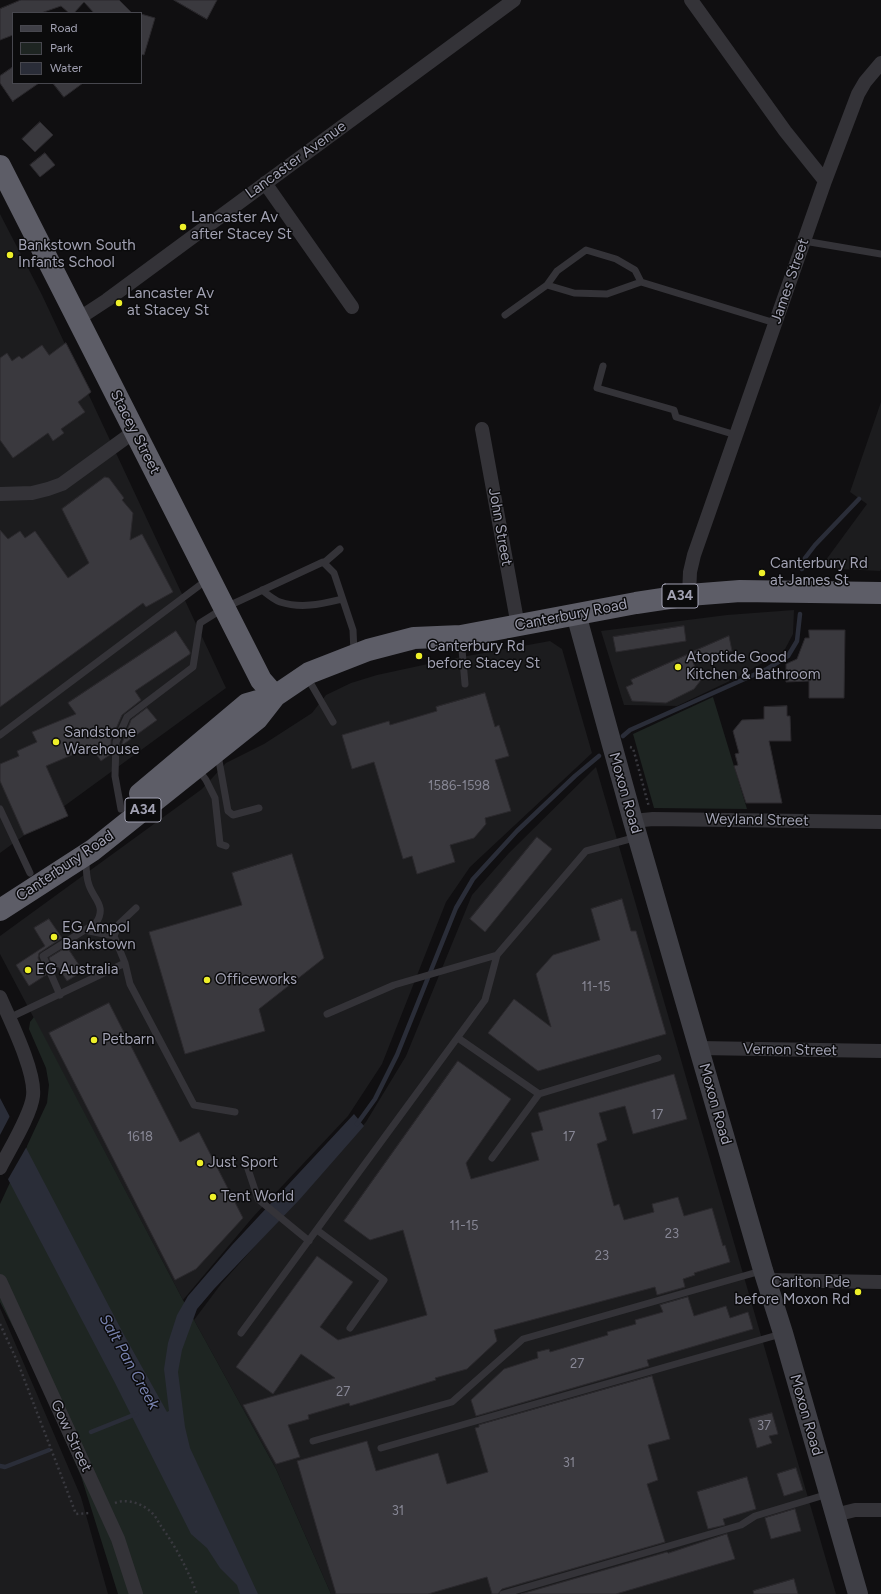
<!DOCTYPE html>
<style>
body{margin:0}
#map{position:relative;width:881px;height:1594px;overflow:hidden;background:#100f11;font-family:Figtree,sans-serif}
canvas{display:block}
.legend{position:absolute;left:12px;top:12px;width:130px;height:72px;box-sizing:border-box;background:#0b0b0c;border:1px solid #47474e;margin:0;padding:5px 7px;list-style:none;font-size:12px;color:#a1a1b2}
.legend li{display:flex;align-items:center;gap:8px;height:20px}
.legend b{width:20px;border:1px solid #47474e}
</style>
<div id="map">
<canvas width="881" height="1594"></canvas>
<ul class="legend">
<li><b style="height:5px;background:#3f3f46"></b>Road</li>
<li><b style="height:11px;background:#1e2522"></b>Park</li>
<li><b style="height:11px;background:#2a2d38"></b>Water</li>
</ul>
</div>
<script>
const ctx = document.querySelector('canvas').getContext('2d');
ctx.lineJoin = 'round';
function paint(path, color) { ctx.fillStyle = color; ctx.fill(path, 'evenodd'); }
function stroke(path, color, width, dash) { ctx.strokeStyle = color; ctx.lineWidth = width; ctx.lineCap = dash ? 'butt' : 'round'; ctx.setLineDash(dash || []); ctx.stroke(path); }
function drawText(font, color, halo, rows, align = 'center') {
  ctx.font = font + ' Figtree,sans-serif'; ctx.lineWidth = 3; ctx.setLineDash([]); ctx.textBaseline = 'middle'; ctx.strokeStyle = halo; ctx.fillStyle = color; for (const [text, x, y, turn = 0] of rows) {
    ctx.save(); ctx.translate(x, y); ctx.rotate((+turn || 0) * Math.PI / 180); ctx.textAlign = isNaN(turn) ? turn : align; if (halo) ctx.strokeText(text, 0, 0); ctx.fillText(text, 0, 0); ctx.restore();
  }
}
paint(new Path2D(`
 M0 214 42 295 226 688 0 853Z
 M881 402V569L880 571 820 568 867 504 850 492Z
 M794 610 793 634 784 651 736 678 677 706 624 705 601 631 727 615Z
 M550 641 562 649 592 753 470 867 446 902 382 1064 348 1116 253 1217 183 1300 0 954V936L202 789 226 763 264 744 312 713 326 695 351 683 377 675 451 659Z
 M596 767 836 1594H331L276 1469 194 1320 221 1284 366 1122 406 1056 472 895 509 853Z
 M0 1308 81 1497 108 1594H0Z`), '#1c1c1e');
paint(new Path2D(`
 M713 697 747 809 654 808 633 734Z
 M34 1017 183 1300 276 1469 331 1594H118L81 1476 28 1356 0 1302V1204L47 1103 49 1085 46 1068 29 1029 30 1022Z`), '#1e2522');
paint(new Path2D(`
 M0 1098 123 1333 167 1412 169 1411 164 1369 168 1343 177 1315 188 1296 232 1245 354 1114 364 1126 300 1199 214 1289 197 1309 182 1350 178 1372 185 1427 190 1448 258 1594H240L237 1585 220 1568 207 1548 191 1534 114 1381 0 1164Z`), '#2a2d38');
paint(new Path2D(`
 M11 1114 27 1146 7 1181 0 1168V1135Z`), '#100f11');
stroke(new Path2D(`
 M802 569 805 558 815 545 859 499
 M623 736 630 730 767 669 788 656 797 641 800 614
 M357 1124 375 1099 397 1055 456 908 473 879 517 831 575 776 599 756
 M91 1432 136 1414
 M0 1466 5 1467 49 1450`), '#2a2d38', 4.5);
const building = new Path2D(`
 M21 0H119L132 13H94L84 2 74 13H69L61 6 41 13H13V35L0 40V9Z
 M174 0H217L207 19Z
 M141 14 155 18 144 55 141 54Z
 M13 67V83H39L13 101V102L0 83V76Z
 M53 83H83L64 97Z
 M40 122 53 135 35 152 22 139Z
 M45 153 55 165 40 177 30 165Z
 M66 343 91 392 78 402 85 412 61 429 64 433 53 441 48 433 13 458 0 440V358L7 353 12 361 19 356 22 359 42 345 49 355Z
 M105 477 109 478 124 498 122 500 133 513 130 540 142 534 173 592 146 607 143 603 0 707V530L8 539 20 531 25 538 35 531 68 578 89 563 62 509Z
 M684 626 686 641 616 652 613 637Z
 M809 630H845L844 698H809V681L786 682V664L797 659 805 638H809Z
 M176 631 190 652V654L135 691 141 700 122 715 111 740V754L101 761 91 747 46 766 68 816 24 835 0 781V764L19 756 17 751 37 742 32 732 76 714 68 703Z
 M729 636 732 651 691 657 690 653Z
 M689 654 701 680 694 689 666 703 632 701 626 687 633 684 631 680Z
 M485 693 495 727 499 725 509 756 495 760 511 811 485 818 486 824 474 838 450 845 455 862 417 874 412 856 403 859 374 762 352 769 342 735 389 721 390 725 437 711 436 707Z
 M787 706V716H790L791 741H769L782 803H746L734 766 738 765 735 754 739 753 733 731 742 720 764 719V707Z
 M147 708 157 720 121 746 131 720Z
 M537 837 552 849 485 932 470 919Z
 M292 854 324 958 259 1009 265 1031 185 1054 149 932 242 905 232 873Z
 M622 899 631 931H636L666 1034 538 1071 488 1033 514 999 551 1027 536 974 553 955 600 940 591 909Z
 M49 919 62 938 39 953 38 958 46 975 29 986 16 965 45 946 34 928Z
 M67 947 83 971 67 981 58 967 54 970 49 958Z
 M109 1003 180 1142 199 1132 243 1218 196 1269 175 1280 49 1033Z
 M458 1061 511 1099 466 1163 471 1179 539 1160 531 1133 543 1130 538 1113 674 1074 687 1119 633 1134 625 1106 599 1113 607 1140 597 1144 614 1206 619 1204 624 1220 654 1212 652 1204 678 1197 684 1216 712 1208 723 1246 725 1245 730 1262 694 1273 695 1275 683 1279 685 1287 657 1295 655 1287 494 1330 497 1341 467 1369 435 1378 436 1380 350 1406 349 1403 308 1415 309 1419 288 1425 300 1457 276 1464 243 1405 335 1378 301 1354 273 1394 236 1367 317 1256 353 1282 320 1327 338 1340 427 1315 403 1230 370 1240 344 1221Z
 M688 1297 694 1316 726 1306 730 1318 748 1312 753 1329 647 1360 649 1366 476 1416 471 1400 504 1369 538 1358 537 1352 549 1349 550 1352 608 1335 607 1332 636 1324 635 1320 663 1312 660 1305Z
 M652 1376 670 1439 648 1445 658 1480 647 1484 665 1542 502 1589 498 1594H492L487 1577 428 1594H336L297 1461 367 1441 376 1471 438 1453 447 1484 488 1472 475 1428 479 1427V1425Z
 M772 1413 778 1434 769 1436 772 1443 757 1448 749 1419Z
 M796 1468 803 1490 784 1496 777 1474Z
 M747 1477 756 1509 723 1519 725 1525 708 1529 697 1492Z
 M795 1509 801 1531 771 1539 765 1518Z
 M727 1534 735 1559 616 1594H521L667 1552 668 1553Z
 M794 1579 798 1594H754L753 1591Z`);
paint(building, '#3a393e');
stroke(building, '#2b292d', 1);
stroke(new Path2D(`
 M630 747 633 748 649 807
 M0 1324 18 1363 76 1514 90 1513
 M115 1503C127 1498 144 1504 152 1513 156 1516 158 1522 161 1526 176 1547 188 1570 197 1594`), '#39393f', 2.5, [2, 3]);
stroke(new Path2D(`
 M804 241 881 254
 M547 285 557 271 586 250 616 259 635 270 641 282
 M505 315 547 285 574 293 607 294 641 282 775 323
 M603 366 597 388 674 410 676 417 736 435
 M325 562 340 549
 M262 590C267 594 274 600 280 602 302 609 321 604 342 599
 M461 638 465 684
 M307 677 333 722
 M0 735 208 579
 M218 755 228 811 233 815 259 808
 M198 769 206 780 215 798 220 844 226 846
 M0 809 30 873
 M121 809 115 776 116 742 127 717 193 667 200 623 224 608 323 562 334 573 353 630 354 653
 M84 930 114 936
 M125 963 130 984 194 1105 235 1112
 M60 995 43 956 96 923C107 906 94 900 89 885 86 877 86 868 86 860
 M327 1014 394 985 497 955 586 851 637 837
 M9 1018 125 963 114 936 119 924 136 908
 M458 1038 539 1094 658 1058
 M492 1158 539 1094
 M245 1160 258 1199 309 1241
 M317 1230 384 1280 350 1328
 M241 1333 485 1000 497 955
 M313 1441 452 1402 523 1339 761 1271
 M381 1448 781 1334
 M503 1594 741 1525 755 1516 828 1494`), '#343338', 7);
stroke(new Path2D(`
 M825 181 858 94 865 82 881 63
 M265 183 352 307
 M78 319 107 300 514 0
 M482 429 518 626
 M0 494 32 493 48 489 62 484 135 431
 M689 595 690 572 694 555 825 181 785 131 691 0
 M633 821 653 819 881 822
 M0 997C10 1020 36 1072 33 1096 31 1115 9 1150 0 1168
 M699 1048 881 1051
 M766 1280 881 1282
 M0 1281 118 1539 136 1594
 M835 1515 855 1510H881`), '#343338', 14);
stroke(new Path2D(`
 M576 614 633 821 763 1270 783 1333 858 1594`), '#3f3f46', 20);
stroke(new Path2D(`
 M0 166 261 680 275 696
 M140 794 247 704 275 696
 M0 910 93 850 257 719 275 696 309 673 368 650 414 638 461 636 636 603 689 595 740 591 881 593`), '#5d5d67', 22);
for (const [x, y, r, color] of [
 [183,227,4,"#eef029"],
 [10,255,4,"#eef029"],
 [119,303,4,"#eef029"],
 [762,573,4,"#eef029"],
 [419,656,4,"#eef029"],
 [678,667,4,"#eef029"],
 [56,742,4,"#eef029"],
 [54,937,4,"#eef029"],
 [28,970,4,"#eef029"],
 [207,980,4,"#eef029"],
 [94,1040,4,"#eef029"],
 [200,1163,4,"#eef029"],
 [213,1197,4,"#eef029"],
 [858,1292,4,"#eef029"]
]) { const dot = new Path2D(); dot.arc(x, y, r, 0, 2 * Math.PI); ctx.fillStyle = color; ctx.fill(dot); stroke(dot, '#0b0b0c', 1.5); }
drawText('13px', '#878795', null, [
 ["1586-1598",459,786],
 ["11-15",596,987],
 ["17",657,1115],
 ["1618",140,1137],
 ["17",569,1137],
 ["11-15",464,1226],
 ["23",672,1234],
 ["23",602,1256],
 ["27",577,1364],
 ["27",343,1392],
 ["37",764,1426],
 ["31",569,1463],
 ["31",398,1511]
]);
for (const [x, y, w] of [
 [680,596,36],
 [143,810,36]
]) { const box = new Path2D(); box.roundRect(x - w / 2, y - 12, w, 24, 3); ctx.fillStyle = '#0b0b0c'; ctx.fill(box); stroke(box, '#a1a1b2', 1); }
drawText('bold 14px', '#a1a1b2', null, [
 ["A34",680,596],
 ["A34",143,810]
]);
drawText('15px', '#a1a1b2', '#0b0b0c', [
 ["Lancaster Avenue",296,160,-36],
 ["James Street",790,281,-71],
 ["Stacey Street",135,432,63],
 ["John Street",500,527,80],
 ["Canterbury Road",571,615,-11],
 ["Moxon Road",625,793,74],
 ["Weyland Street",757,820,1],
 ["Canterbury Road",65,866,-34],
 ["Vernon Street",790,1050,1],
 ["Moxon Road",715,1104,74],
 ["Moxon Road",806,1415,74],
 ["Gow Street",71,1436,65]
]);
drawText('15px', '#a1a1b2', '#0b0b0c', [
 ["Lancaster Av",191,218],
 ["after Stacey St",191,235],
 ["Bankstown South",18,246],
 ["Infants School",18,263],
 ["Lancaster Av",127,294],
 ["at Stacey St",127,311],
 ["Canterbury Rd",770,564],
 ["at James St",770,581],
 ["Canterbury Rd",427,647],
 ["before Stacey St",427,664],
 ["Atoptide Good",686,658],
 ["Kitchen & Bathroom",686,675],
 ["Sandstone",64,733],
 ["Warehouse",64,750],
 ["EG Ampol",62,928],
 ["Bankstown",62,945],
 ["EG Australia",36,970],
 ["Officeworks",215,980],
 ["Petbarn",102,1040],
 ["Just Sport",208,1163],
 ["Tent World",221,1197],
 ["Carlton Pde",850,1283,"right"],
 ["before Moxon Rd",850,1300,"right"]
], 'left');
drawText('italic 16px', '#7781ad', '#0b0b0c', [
 ["Salt Pan Creek",129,1362,61]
]);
</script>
